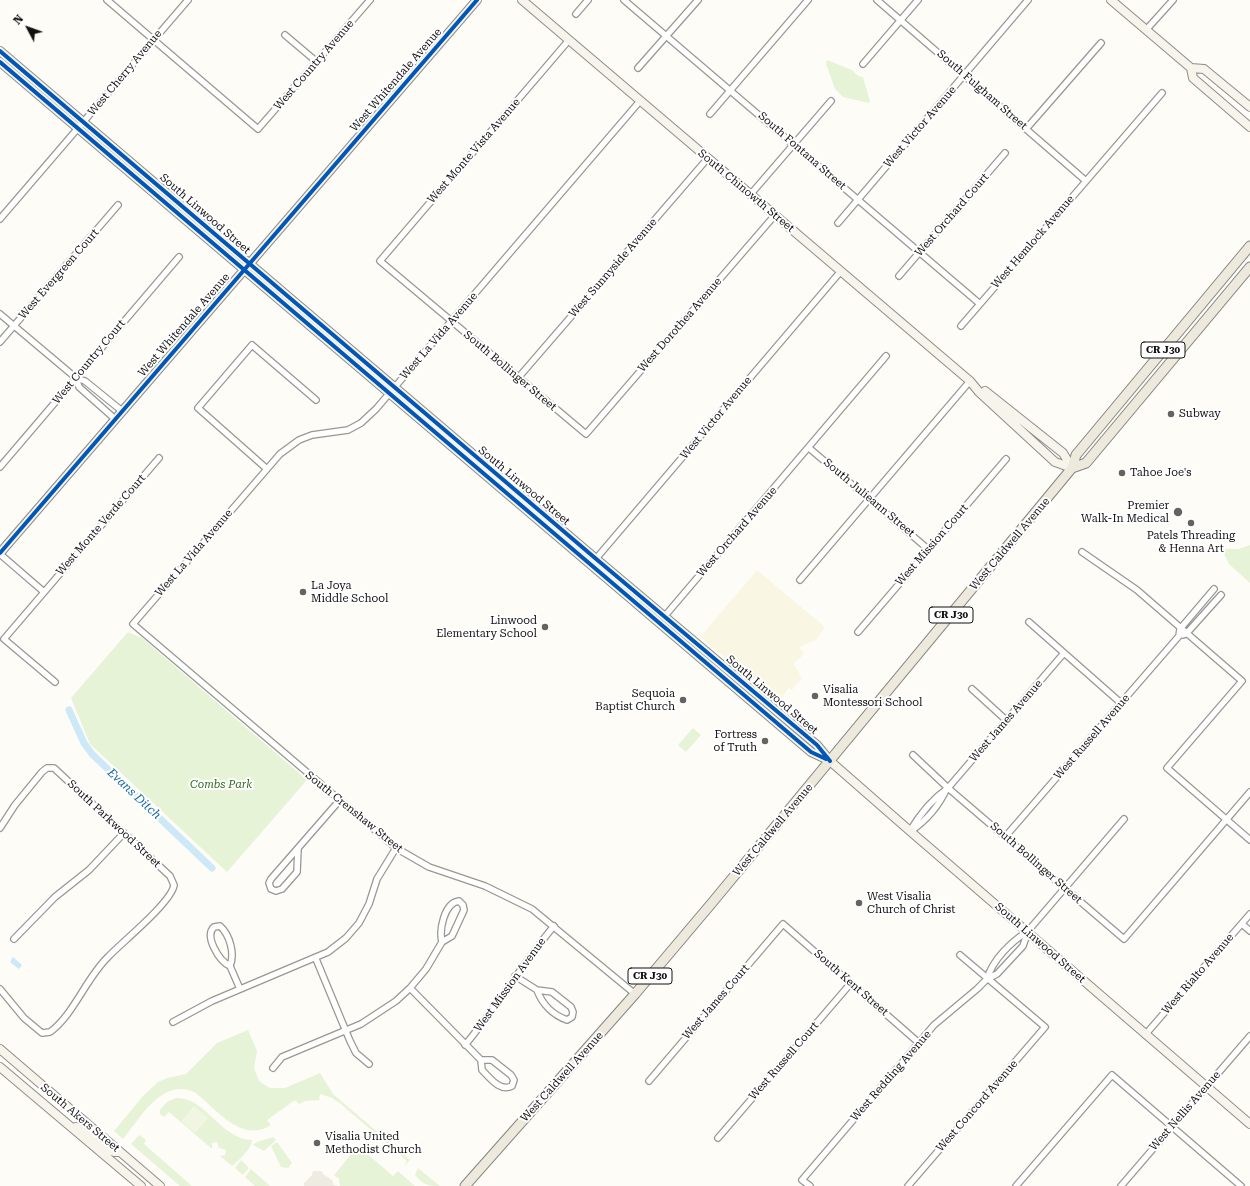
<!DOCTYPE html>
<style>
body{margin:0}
#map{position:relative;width:1250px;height:1186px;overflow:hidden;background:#fdfcf7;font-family:"Roboto Serif",serif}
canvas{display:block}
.north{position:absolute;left:8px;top:8px;width:40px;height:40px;-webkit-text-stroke:3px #fff;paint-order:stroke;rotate:311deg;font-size:11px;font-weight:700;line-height:16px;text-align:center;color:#111}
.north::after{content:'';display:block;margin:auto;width:14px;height:18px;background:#111;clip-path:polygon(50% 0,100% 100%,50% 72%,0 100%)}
</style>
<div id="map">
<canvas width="1250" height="1186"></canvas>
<div class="north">N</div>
</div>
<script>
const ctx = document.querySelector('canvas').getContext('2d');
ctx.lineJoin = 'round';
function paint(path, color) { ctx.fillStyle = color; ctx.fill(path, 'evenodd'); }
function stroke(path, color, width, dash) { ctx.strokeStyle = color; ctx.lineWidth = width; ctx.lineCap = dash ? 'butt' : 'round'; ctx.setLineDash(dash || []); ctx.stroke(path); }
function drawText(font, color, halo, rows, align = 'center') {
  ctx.font = font + ' "Roboto Serif",serif'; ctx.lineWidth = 4; ctx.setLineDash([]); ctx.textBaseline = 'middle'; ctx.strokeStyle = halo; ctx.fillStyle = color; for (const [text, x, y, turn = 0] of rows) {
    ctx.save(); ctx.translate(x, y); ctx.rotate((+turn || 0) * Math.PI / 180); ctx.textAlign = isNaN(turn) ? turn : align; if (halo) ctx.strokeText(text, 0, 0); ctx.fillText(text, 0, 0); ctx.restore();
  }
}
paint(new Path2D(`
 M757 570 825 627 816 640 799 647 804 654 794 664 802 678 792 690 789 688 778 702 700 637Z`), '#f9f7e4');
paint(new Path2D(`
 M827 60 852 70 858 76 863 77 870 101 869 103 843 97 835 89 826 64Z
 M1250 545V583L1229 564 1222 550 1223 549H1239Z
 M128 632 142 638 307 780 227 872 90 744 71 698Z
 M693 728 701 735 686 752 678 745Z
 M248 1030 257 1051 254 1068 259 1081 270 1088H285L320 1073 333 1094 410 1160 404 1166 407 1161 341 1104 332 1098 320 1094 319 1100 305 1101 299 1104 295 1100 267 1120 271 1125C242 1144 217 1110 196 1093 163 1076 141 1117 123 1139L114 1131 143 1096 158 1082 167 1078 186 1074 217 1043Z
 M176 1098C205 1096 220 1139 252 1140 251 1150 239 1160 232 1166L220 1156 225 1155 226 1150 219 1148 217 1142 212 1143V1149L169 1112 164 1117 160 1114V1110L167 1102Z
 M139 1135 146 1140 144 1144 192 1186H180L131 1144Z
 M273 1137 276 1140 264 1151 253 1145C258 1140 267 1140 273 1137Z
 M277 1142 292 1163 288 1168 281 1167 271 1146Z
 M358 1146 393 1176 398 1171 415 1186H340L339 1179 334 1175Z
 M241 1160 249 1168 243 1175 235 1168Z
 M418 1168 440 1186C429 1186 423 1185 415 1175Z
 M251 1169 270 1186H255L245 1177Z`), '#e7f3d7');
paint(new Path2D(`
 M194 1106 208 1118 195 1133 181 1121Z`), '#f0f6e1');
paint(new Path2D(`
 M313 1171H322L323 1174 332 1180 334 1185 338 1186H304V1183L312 1175Z`), '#edebe2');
paint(new Path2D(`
 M13 957 22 965 19 969 10 962Z`), '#cde8f7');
stroke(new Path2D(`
 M69 710 84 743 92 754 212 868`), '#cde8f7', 7);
const street = new Path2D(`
 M107 0 258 129 370 0
 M624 0 980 304
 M877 0 1086 181
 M576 14 588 0
 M1146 30 1173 0
 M285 35 317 62
 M569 40 380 261 586 434 775 215
 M863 64 918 0
 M638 68 698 0
 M710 114 808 0
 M1026 129 1101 43
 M750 195 831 101
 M0 219 188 0
 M838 223 1028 0
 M899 276 1005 153
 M0 314 76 378 85 381 122 411
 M961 326 1162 93
 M0 342 118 205
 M76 378 79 387 115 419
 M518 378 708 158
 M809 448 928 549
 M0 467 179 257
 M267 469 198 408 252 345 316 400
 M1082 552 1137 590 1242 681 1167 768 1250 840
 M0 554 44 592
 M594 561 841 271
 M800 580 970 381
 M664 617 886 356
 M1029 622 1122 704
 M858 632 1006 459
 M1183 635 1186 634 1221 595
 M55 682 4 639 159 458
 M972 689 1006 720
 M913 755 948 788 1124 939 1250 792
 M0 828 15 805 42 772 47 768H54L170 876 174 885C172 902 121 943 108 957 86 978 73 1016 50 1032L42 1033 24 1018 0 989
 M910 831C920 814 931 800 948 788L1064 653
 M911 831C927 820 939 806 947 788
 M1005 837 1179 636 1180 629 1214 589
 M298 849 297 872 282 889 276 891 271 889 269 883 271 879 339 801
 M1242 924 1250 931
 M220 926C230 935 235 954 230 966 219 961 204 936 214 927Z
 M14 939 55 897 89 870 124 833
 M316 959 350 1041 356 1053 369 1064
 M230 966 240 989
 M515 976 537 990 552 992 571 1007 573 1012 572 1017 567 1020C553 1015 542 1004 537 990
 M987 979C993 959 1011 942 1028 931L1124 819
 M410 988 481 1060 482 1070C490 1078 500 1092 512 1086L514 1080 511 1075 492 1060H481
 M635 994 532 909 485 886 429 867 396 848 133 624 280 454 299 440 312 435 348 430 361 423 376 409 640 101
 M173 1022 212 1001 328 952 346 938 359 923 369 904 377 879 396 848
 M1145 1035 1250 914
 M465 1045C497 1007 522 964 554 926
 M273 1068 282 1057 361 1024 396 1001 410 988 426 969 442 942 452 936 464 910 463 905 459 901C444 903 439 930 442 942
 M649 1081 783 924 919 1043
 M718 1138 851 983
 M810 1186 802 1180 934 1025 977 989 987 979 997 974 1023 946 1028 931
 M908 1186 1045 1027 960 955
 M1016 1186 1112 1075 1241 1186
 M1121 1186 1250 1036`);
const secondary = new Path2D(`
 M522 0 970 381 979 392 1055 462 1072 468
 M1111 0 1191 68 1204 69 1250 107
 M0 51 595 558 817 745 830 761 910 831 1250 1124
 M0 62 811 752 828 760
 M1191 68 1193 78 1250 127
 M985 391 1063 453 1072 468
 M0 553 477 0
 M0 1049 160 1186
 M0 1067 141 1186
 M76 1127C87 1132 107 1154 118 1152`);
const primary = new Path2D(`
 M1072 468 1086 463 1250 267
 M465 1186 635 994 711 904 1072 468 1076 455 1250 246`);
stroke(street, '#979795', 8);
stroke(secondary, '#8e8d8b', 10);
stroke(primary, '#858482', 11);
stroke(street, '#fffffe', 5.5);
stroke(secondary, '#f6f4eb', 8);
stroke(primary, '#ede9dc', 9);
stroke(new Path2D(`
 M0 51 595 558 817 745 830 761
 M0 62 811 752 826 759
 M0 553 477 0`), '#0057b8', 4);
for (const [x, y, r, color] of [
 [1171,414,4,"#646362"],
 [1122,473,4,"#646362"],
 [1178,512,5,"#646362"],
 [1191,523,4,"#646362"],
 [303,592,4,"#646362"],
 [545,627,4,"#646362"],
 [815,696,4,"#646362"],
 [683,700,4,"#646362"],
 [765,741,4,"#646362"],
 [859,903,4,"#646362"],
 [317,1143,4,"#646362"]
]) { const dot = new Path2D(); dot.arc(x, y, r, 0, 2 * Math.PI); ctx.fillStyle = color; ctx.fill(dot); stroke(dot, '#fff', 1.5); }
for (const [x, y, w] of [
 [1163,350,44],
 [951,615,44],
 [650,976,44]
]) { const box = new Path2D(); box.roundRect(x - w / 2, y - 8, w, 16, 3); ctx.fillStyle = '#fff'; ctx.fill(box); stroke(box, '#111', 1); }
drawText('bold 10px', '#111', null, [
 ["CR J30",1163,350],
 ["CR J30",951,615],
 ["CR J30",650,976]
]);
drawText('11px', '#111', '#fff', [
 ["West Country Avenue",314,65,-49],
 ["West Cherry Avenue",125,73,-50],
 ["West Whitendale Avenue",396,80,-49],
 ["South Fulgham Street",982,90,41],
 ["West Victor Avenue",920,127,-49],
 ["West Monte Vista Avenue",474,151,-49],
 ["South Fontana Street",802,151,41],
 ["South Chinowth Street",746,191,40],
 ["South Linwood Street",205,214,41],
 ["West Orchard Court",952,215,-49],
 ["West Hemlock Avenue",1033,242,-49],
 ["West Sunnyside Avenue",613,268,-49],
 ["West Evergreen Court",59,274,-49],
 ["West Whitendale Avenue",184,325,-49],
 ["West Dorothea Avenue",680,325,-49],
 ["West La Vida Avenue",439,336,-49],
 ["West Country Court",89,362,-50],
 ["South Bollinger Street",510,371,40],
 ["West Victor Avenue",716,418,-50],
 ["South Linwood Street",524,486,40],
 ["South Julieann Street",869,498,40],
 ["West Monte Verde Court",101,525,-49],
 ["West Orchard Avenue",737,532,-49],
 ["West Caldwell Avenue",1010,544,-50],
 ["West Mission Court",932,545,-49],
 ["West La Vida Avenue",194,553,-49],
 ["South Linwood Street",772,695,40],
 ["West James Avenue",1006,721,-49],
 ["West Russell Avenue",1092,737,-49],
 ["South Crenshaw Street",354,812,39],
 ["South Parkwood Street",114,824,43],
 ["West Caldwell Avenue",773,830,-50],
 ["South Bollinger Street",1036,863,41],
 ["South Linwood Street",1040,943,41],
 ["West Rialto Avenue",1198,974,-49],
 ["South Kent Street",851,983,41],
 ["West Mission Avenue",510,985,-54],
 ["West James Court",716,1002,-49],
 ["West Russell Court",784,1061,-49],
 ["West Redding Avenue",891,1076,-49],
 ["West Caldwell Avenue",562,1077,-48],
 ["West Concord Avenue",977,1106,-49],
 ["West Nellis Avenue",1185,1111,-49],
 ["South Akers Street",80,1118,40]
]);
drawText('11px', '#111', '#fff', [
 ["Subway",1179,414],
 ["Tahoe Joe's",1130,473],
 ["Premier",1169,506,"right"],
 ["Walk-In Medical",1169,519,"right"],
 ["Patels Threading",1191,536,"center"],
 ["& Henna Art",1191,549,"center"],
 ["La Joya",311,586],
 ["Middle School",311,599],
 ["Linwood",537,621,"right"],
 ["Elementary School",537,634,"right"],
 ["Visalia",823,690],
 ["Montessori School",823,703],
 ["Sequoia",675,694,"right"],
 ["Baptist Church",675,707,"right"],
 ["Fortress",757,735,"right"],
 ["of Truth",757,748,"right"],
 ["West Visalia",867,897],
 ["Church of Christ",867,910],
 ["Visalia United",325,1137],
 ["Methodist Church",325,1150]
], 'left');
drawText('italic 11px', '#2f6b1f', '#fff', [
 ["Combs Park",221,785]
]);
drawText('italic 12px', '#1768a6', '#fff', [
 ["Evans Ditch",134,794,43]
]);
</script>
